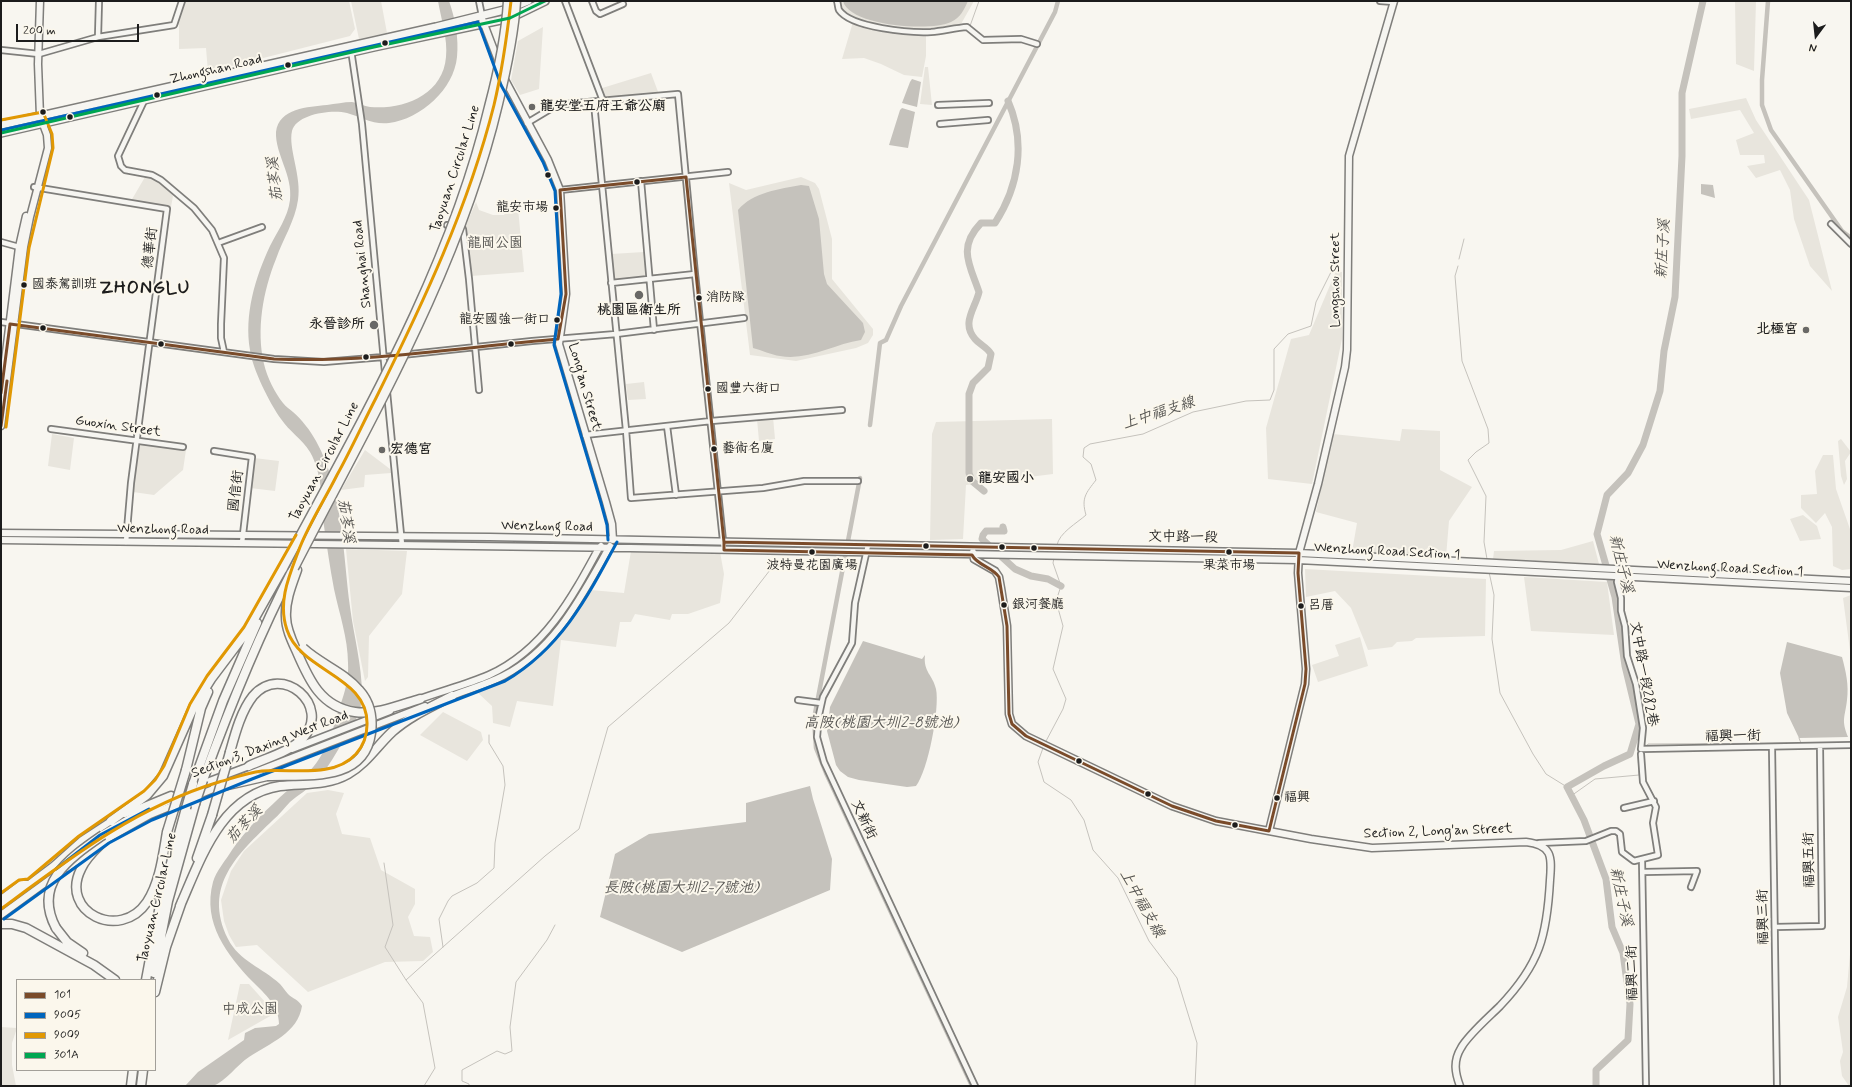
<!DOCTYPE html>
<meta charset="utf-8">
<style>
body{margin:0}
#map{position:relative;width:1852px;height:1087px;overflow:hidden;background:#f8f6f0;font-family:Mynerve,sans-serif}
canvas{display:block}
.frame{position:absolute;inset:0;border:2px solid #1c1c1c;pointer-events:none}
.legend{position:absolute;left:16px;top:979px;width:140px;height:92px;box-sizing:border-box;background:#fbf7ec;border:1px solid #a29f99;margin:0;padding:5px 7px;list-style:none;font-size:12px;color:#1c1c1c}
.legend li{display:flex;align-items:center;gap:8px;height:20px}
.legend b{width:20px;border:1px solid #a29f99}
.north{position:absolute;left:1796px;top:16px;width:40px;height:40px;-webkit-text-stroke:3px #fbf7ec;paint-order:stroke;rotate:195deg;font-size:11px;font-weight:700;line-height:16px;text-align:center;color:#1c1c1c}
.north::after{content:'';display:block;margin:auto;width:14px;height:18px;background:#1c1c1c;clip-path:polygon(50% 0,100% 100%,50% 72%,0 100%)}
.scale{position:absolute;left:16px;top:24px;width:123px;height:18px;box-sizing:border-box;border:2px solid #1c1c1c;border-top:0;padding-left:5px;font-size:12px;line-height:14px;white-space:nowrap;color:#1c1c1c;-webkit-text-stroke:3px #fbf7ec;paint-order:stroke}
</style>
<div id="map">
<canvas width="1852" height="1087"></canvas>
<div class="frame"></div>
<ul class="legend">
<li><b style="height:5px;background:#7a4b2a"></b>101</li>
<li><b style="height:5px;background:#0065bd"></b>9005</li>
<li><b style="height:5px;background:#e19803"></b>9009</li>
<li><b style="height:5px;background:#00a651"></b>301A</li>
</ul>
<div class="north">N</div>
<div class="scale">200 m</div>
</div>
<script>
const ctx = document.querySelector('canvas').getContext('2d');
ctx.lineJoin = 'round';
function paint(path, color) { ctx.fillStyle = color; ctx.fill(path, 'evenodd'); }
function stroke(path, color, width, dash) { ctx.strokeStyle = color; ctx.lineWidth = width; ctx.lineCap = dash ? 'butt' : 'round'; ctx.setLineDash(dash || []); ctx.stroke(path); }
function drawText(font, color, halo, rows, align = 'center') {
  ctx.font = font + ' Mynerve,"LXGW WenKai TC",sans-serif'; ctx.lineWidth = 4; ctx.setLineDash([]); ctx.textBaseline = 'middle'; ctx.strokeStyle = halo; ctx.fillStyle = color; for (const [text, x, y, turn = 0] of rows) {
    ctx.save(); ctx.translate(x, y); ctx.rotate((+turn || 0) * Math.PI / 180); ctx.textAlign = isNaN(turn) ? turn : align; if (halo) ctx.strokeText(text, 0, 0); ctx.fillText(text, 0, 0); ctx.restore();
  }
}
paint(new Path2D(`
 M184 1H349L355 29 350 36 208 72 206 48 179 49V25L176 24Z
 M351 1H381L387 33 359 39Z
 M839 1H974L961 24 923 30 861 21 842 11Z
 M1735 1H1756L1754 71 1736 64Z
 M853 22 875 29 900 33 926 34V56L922 77 904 75 881 64 864 58 842 59Z
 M543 27 539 89 520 95 511 80 518 41Z
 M925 67H928L932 105 920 104Z
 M651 73 660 97 603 101 599 89Z
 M1746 98 1756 120 1809 200 1832 291 1810 266 1794 219 1790 190 1780 170 1756 178 1747 166 1765 163 1764 155H1740L1736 140 1754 133 1740 110 1691 119 1689 109Z
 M145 177 153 178 169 190 173 196 171 207 131 201Z
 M801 177 815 183 819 189 832 239V279L873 329V335L868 343 856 348 796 361 750 355 729 183 746 190Z
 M476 202 479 210 493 215H504L508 209 518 208 524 272 471 276 466 225Z
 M644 252 646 278 614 281 611 254Z
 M1336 271 1342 272V339L1312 484 1268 479 1266 428 1291 339 1309 335Z
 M644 382 646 399 628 400 626 384Z
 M773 417 775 439 759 441 757 419Z
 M1052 419 1053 474 966 485 963 539 930 540 932 434 936 422Z
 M1402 429 1440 431V470L1472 487 1449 521 1446 557 1352 552 1357 523 1316 512 1333 434 1400 441Z
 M52 434 74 438 70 470 48 466Z
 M1841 439 1851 452 1845 461 1847 479 1844 485 1841 476 1838 441Z
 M140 443 186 450 183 470 154 495 133 492Z
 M365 450 390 469 391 473 365 475 364 487 341 490Z
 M1823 455H1833L1836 489 1851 532V569L1842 570 1833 566 1832 527 1825 513 1816 523 1801 508V495L1817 494 1815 471Z
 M254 458 279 461 275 491 250 488Z
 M1803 515 1817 526 1821 539 1800 541 1790 519Z
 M1593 541 1599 564 1493 559 1494 551 1561 550Z
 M346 549 407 551 402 594 369 636 368 677 365 681 353 621Z
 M631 551 720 552 724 574 720 603 688 614H672L670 620 635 614 631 622H620L616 647 561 640 553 706 517 701 510 727 493 723 492 706 477 692 513 675 538 657 567 626 591 590 624 593Z
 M1305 569 1486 579 1485 636 1416 638 1412 641 1397 642 1392 647 1368 650 1351 608 1335 591 1306 597Z
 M1524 577 1607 582 1614 635 1531 631Z
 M1851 595V658L1843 598Z
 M1360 637 1368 666 1318 682 1312 665 1339 656 1335 645Z
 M443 712 481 732 483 740 467 761 420 735Z
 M328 790 344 793 336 814 342 834 370 838 381 870 415 889V904L408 917 414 936 430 937 433 952 423 961 385 962 308 992 257 945 236 947 229 935 224 921 221 900 231 871 244 851 307 793Z
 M1851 943V1086H1849L1842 1076 1840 1061 1843 1052 1838 1017 1847 987Z
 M240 984H249L274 1012 272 1015 228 1040Z
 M1 1027 17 1028 12 1043V1065L16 1086H1Z`), '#e8e5dd');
paint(new Path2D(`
 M438 1H449C455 18 459 38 457 57 454 89 421 119 389 123 373 125 361 117 347 113 332 109 296 114 292 131 288 148 302 177 298 200 295 221 283 239 276 259 263 291 256 330 264 364 267 377 275 393 283 403 286 407 290 409 293 412 302 420 310 430 316 441 343 489 343 555 350 607 354 637 362 665 362 695 362 711 355 722 347 735 337 751 328 769 315 782 307 790 298 795 290 802 284 808 279 815 273 820 238 854 202 886 228 939 239 961 263 968 280 984 283 987 285 991 288 994 293 999 298 999 302 1006 298 1033 270 1043 249 1057 237 1065 226 1081 213 1086 205 1087 193 1086 185 1086L198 1072 244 1040 245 1033 255 1028 276 1026 279 1024C279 1006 265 994 253 982 227 955 202 923 213 882 216 871 226 860 232 850 247 828 268 808 288 790 299 780 312 771 319 759 330 743 334 724 340 706 345 692 349 678 348 663 348 638 339 613 334 589 330 568 327 547 324 526 321 501 323 475 310 452 302 439 289 431 281 419 270 404 252 368 250 350 244 315 255 278 270 246 277 232 288 217 290 200 293 175 275 154 276 132 279 108 308 107 327 105 335 104 344 102 352 102 358 103 364 106 370 107 403 110 443 95 446 57 448 39 441 19 438 1Z
 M843 1H968C964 10 960 18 951 22 931 32 849 26 843 1Z
 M912 79 921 82 917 107 902 103 910 82Z
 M902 108 915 112 908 148 889 145 900 110Z
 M1701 184 1713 185 1715 198 1701 194Z
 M801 185 809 186 819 219 824 274 827 284 863 323 865 332 861 340C834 344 808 361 780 356 771 355 762 350 753 348L738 210C753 192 780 189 801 185Z
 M863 641 922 659 925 655C923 672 933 675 936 689 940 708 928 771 916 786L907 787 859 780 848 777 840 771 836 765 827 731 830 707Z
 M1787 642 1842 657C1846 672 1849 685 1847 700 1845 718 1841 719 1848 737L1799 738 1787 713 1780 673Z
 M810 786 813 799 832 859 830 890 682 952 600 917 615 854 649 834 746 822V803Z`), '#c5c2bc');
stroke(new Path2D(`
 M979 1 970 26 984 38
 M1459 259 1464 239
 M1458 266 1455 276 1462 361 1488 429 1489 443 1476 452 1468 460 1486 496 1484 542 1487 559
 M1057 545C1059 533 1077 523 1086 515 1081 498 1086 493 1096 480L1091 464 1083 457 1084 448 1090 444 1143 434 1193 412 1246 401 1270 400 1274 390V349L1288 334 1311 326 1316 302 1336 262
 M1489 572 1494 595 1492 639 1500 693 1533 754 1546 774 1567 787
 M1045 743 1063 709 1066 699 1053 669 1063 626 1056 601 1061 586 1053 563 1054 558
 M1646 747 1648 744 1801 743 1799 738
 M1043 748 1038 762 1044 782 1071 800 1084 820 1093 850 1118 878 1149 941 1177 978 1197 1043 1195 1086
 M1571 796 1595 779 1639 775 1638 755
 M384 863 393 925 385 947 406 980
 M443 947 439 919 448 901 452 896 477 883 494 868 495 843 505 785 503 766 489 743V735
 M424 1086 435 1068 423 1003 406 980 545 856 579 829 608 727 729 623 777 561
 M469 1086V1084L462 1081V1070L497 1051 505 1054 512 1051 510 1027 516 982 547 940 555 925`), '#c5c2bc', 1);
stroke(new Path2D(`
 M1768 1 1762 80V105L1771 130 1842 231 1851 238
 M870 425 880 343 886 340 901 306 1055 12 1058 1
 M860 478 814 719 816 748 826 773 972 1086`), '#c5c2bc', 4.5);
stroke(new Path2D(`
 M984 491 972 481 969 473V394L973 383 988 368 991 354C987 347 980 345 975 339 961 323 975 309 979 292 970 265 957 248 981 223H995C1019 186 1026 142 1008 101
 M1003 527 1004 531H986L983 535 982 539 1015 569 1031 576 1048 579 1061 586
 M1596 1086V1070L1628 1040 1630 1004 1623 953 1612 927 1606 879 1584 820 1567 787 1604 766 1630 754 1639 724 1625 666 1615 597 1597 534 1607 495 1628 473 1643 445 1660 391 1664 351 1675 297 1682 156V93L1703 1`), '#c5c2bc', 7);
const street = new Path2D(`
 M479 1 482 16
 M565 1 603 101
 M592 1 596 11 600 14 623 4
 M837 1C838 4 838 8 839 10 851 28 911 33 931 32 943 31 955 28 967 27L983 40 1021 39 1037 44
 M1380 1 1394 2
 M98 37 99 1
 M1 50 39 54 98 37 174 25 182 1
 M351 50 362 124 385 372
 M144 101 118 156 121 166 125 170 152 175 161 180 194 208 212 230 224 258 221 324V338L224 352
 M594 103 626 430 631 498 763 488 804 481H858
 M938 105 989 103
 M527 123 552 108 565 104 678 94 695 274 724 550
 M940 124 988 120
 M641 181 654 330
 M34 187 167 209 131 483 126 542
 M560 190 728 172
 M1831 224 1851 244
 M447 225 463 229 469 279 479 390
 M1 242 19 247
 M218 243 262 227
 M611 283 695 274
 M1 322 274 359 324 362 395 356
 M402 355 532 341 616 334 744 318
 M387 392 402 545
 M667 426 676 495
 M51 429 183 447
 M585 435 711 421 842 410
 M214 451 252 457 242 543
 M868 545 855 603 852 643 823 697 819 715 817 737 824 762 975 1086
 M1633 571 1618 576 1617 582 1621 598V611L1625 626 1627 656 1636 684 1643 728 1641 749 1851 745
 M798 700 821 703
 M1772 747 1777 1086
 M1624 808 1654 801
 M1539 843 1586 841 1611 831H1616L1620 834 1622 852 1634 861 1658 855 1653 823 1656 807 1643 782 1641 754
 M1642 860 1646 1086
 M1643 872 1697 871 1691 887
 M1775 927 1822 926 1820 746`);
const secondary = new Path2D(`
 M481 16 499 63
 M504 78 548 160 560 190 566 294 559 344 606 502 612 524 613 540
 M1 393 19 247 26 216
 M1 426 24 247 30 217 48 148 47 135 40 116 38 64 40 1
 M1 533 490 537 1299 553 1851 581
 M1 540 630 548 1298 560 1851 588
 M973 552 974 559 995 571 999 577 1001 588 1007 626 1009 714 1012 724 1026 736 1172 806 1216 821 1311 839 1372 848 1526 842C1552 845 1552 856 1550 880 1547 936 1540 964 1500 1006 1489 1017 1468 1035 1461 1048 1453 1061 1455 1073 1460 1086
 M449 697C466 690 486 685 503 676 556 649 582 595 610 546
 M417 700C441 691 466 685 489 675 544 650 572 598 599 548L601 546
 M292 749 390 711
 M232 781 425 706
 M199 785 252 765
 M125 814 171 795
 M1269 831 1305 684 1306 669 1298 573 1299 553 1318 484 1345 367 1347 350 1349 156 1394 1
 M104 841 150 815 218 787
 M67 868 92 850
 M1 899 21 884H30
 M1 905 53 866 82 840 114 819
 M1 915 56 875`);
const primary = new Path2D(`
 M1 125 436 27 508 9 528 1
 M1 133 374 47 510 18 545 1`);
const highway = new Path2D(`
 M297 570C292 584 285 601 286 617 286 629 292 641 297 652 309 680 321 707 355 712 376 715 400 705 420 699
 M230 752C235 734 241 711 253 696 282 662 332 706 303 738 290 752 266 758 249 766
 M186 770 201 708 208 692
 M203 780C229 709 257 639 292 571
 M193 784 223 701 257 623
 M215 788 267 776
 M111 821 147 795 163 776 194 706 211 679 248 630 283 568
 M103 835 132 818 196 786
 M106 839C97 848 86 857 81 869 59 912 120 942 147 902 160 882 163 855 167 832
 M197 858 212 815
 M180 906C201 858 221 795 280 786 303 783 327 786 348 774 366 764 377 746 392 732 410 716 431 707 452 696
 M1 924H12L26 928 94 965 115 980
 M56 928 67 942 83 953
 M154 973 168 901 195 804
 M146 980 161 900 186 808
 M155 992 166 947 182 901
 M131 1086 133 1070
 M141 1086 143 1070`);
stroke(street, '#7f7e7b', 8);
stroke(secondary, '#7f7e7b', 9);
stroke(primary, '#7f7e7b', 10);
stroke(highway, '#7f7e7b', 11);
stroke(street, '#f6f5f1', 4.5);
stroke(secondary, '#f6f5f1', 6);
stroke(primary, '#f6f5f1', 7);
stroke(highway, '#f6f5f1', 8);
const highwayBridge = new Path2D(`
 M283 568C362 420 450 271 489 107 498 73 506 37 508 1
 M294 568C371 418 459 269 498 104 506 71 514 35 516 1
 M267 776C304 774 364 784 371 733 373 717 370 702 359 690 344 672 320 664 303 648
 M195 804 203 780
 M186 808 193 784
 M212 815 230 752
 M167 832 186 770
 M56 928C32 883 70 858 103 835`);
stroke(highwayBridge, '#7f7e7b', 11, []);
stroke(highwayBridge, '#f6f5f1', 8);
stroke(new Path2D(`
 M686 177 724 542
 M560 190 686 177
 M558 339 566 294 560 190
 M1 393 10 324 274 359C370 363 463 347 558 339
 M1 426 7 381
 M724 542 1299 553 1298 573 1306 669 1305 684 1269 831 1216 821 1172 806 1026 736 1012 724 1009 714 1007 626 999 577C992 567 977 565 972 555L724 550Z`), '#7a4b2a', 3);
stroke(new Path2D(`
 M2 130 478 22 501 85 543 162 555 191 561 294 554 345 601 503 607 525 608 540
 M56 869 100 835 149 809
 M4 919 109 843 152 820 252 779 505 681C561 648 587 598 617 542`), '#0065bd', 3);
stroke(new Path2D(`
 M1 120 43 112 52 134 53 148 29 248 6 427
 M1 893 19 880 28 879 79 836 144 791 155 780 164 766 190 704 207 676 244 627 296 535
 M1 909C70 858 136 807 219 782 233 778 247 773 262 771 292 768 333 779 356 754 363 746 367 736 367 725 369 676 301 672 287 630 277 601 290 574 300 547 310 522 325 499 337 475 351 450 363 423 376 398 423 303 468 208 494 105 502 71 507 36 511 1`), '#e19803', 3);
stroke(new Path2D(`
 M1 133 374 47 510 18 545 1`), '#00a651', 3);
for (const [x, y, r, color] of [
 [385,43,3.5,"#1c1c1c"],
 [288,65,3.5,"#1c1c1c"],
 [157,95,3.5,"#1c1c1c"],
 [532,107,4,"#696866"],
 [43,112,3.5,"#1c1c1c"],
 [70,117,3.5,"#1c1c1c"],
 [548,175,3.5,"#1c1c1c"],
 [637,182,3.5,"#1c1c1c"],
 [556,208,3.5,"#1c1c1c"],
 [24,285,3.5,"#1c1c1c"],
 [639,295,5,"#696866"],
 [699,298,3.5,"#1c1c1c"],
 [557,320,3.5,"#1c1c1c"],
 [374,325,5,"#696866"],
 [43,328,3.5,"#1c1c1c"],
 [1806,330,4,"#696866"],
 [161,344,3.5,"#1c1c1c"],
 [511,344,3.5,"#1c1c1c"],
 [366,357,3.5,"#1c1c1c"],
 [708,389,3.5,"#1c1c1c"],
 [714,449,3.5,"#1c1c1c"],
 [382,450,4,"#696866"],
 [970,479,4,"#696866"],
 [926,546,3.5,"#1c1c1c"],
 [1002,547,3.5,"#1c1c1c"],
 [1034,548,3.5,"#1c1c1c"],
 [812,552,3.5,"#1c1c1c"],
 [1229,552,3.5,"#1c1c1c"],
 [1004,605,3.5,"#1c1c1c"],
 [1301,606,3.5,"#1c1c1c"],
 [1079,761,3.5,"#1c1c1c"],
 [1148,794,3.5,"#1c1c1c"],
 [1277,798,3.5,"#1c1c1c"],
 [1235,825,3.5,"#1c1c1c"]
]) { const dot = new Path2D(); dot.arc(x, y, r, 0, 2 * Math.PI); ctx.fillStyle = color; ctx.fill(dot); stroke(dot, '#fbf7ec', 1.5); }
drawText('13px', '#1c1c1c', '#fbf7ec', [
 ["龍安市場",548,208,"right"],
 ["國泰駕訓班",32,285],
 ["消防隊",706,298],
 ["龍安國強一街口",550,320,"right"],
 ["國豐六街口",716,389],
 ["藝術名廈",722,449],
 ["波特曼花園廣場",812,566,"center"],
 ["果菜市場",1229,566,"center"],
 ["銀河餐廳",1012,605],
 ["呂厝",1308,606],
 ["福興",1284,798]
], 'left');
drawText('14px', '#1c1c1c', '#fbf7ec', [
 ["Zhongshan Road",216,70,-13],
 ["Taoyuan Circular Line",456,169,-72],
 ["德華街",151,248,-83],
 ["Shanghai Road",363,264,-96],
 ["Longshou Street",1336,280,-90],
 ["Long'an Street",584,387,74],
 ["Guoxin Street",118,427,8],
 ["Taoyuan Circular Line",325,462,-62],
 ["國信街",237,491,-83],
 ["Wenzhong Road",547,527,1],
 ["Wenzhong Road",163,530,1],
 ["文中路一段",1183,538,1],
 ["Wenzhong Road Section 1",1387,552,3],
 ["Wenzhong Road Section 1",1730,569,3],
 ["文中路一段282巷",1643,674,80],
 ["福興一街",1733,737,-1],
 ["Section 3, Daxing West Road",270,745,-21],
 ["文新街",863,820,65],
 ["Section 2, Long'an Street",1438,832,-2],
 ["福興五街",1810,860,-91],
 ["Taoyuan Circular Line",158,898,-77],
 ["福興三街",1764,917,-91],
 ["福興二街",1633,973,-91]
]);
drawText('bold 14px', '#1c1c1c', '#fbf7ec', [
 ["龍安堂五府王爺公廟",540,107],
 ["桃園區衛生所",639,311,"center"],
 ["永晉診所",365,325,"right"],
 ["北極宮",1798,330,"right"],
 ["宏德宮",390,450],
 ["龍安國小",978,479]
], 'left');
drawText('14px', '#555451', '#fbf7ec', [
 ["龍岡公園",495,244],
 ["中成公園",250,1010]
]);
drawText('italic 15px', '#575653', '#fbf7ec', [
 ["茄苳溪",276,179,-96],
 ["新庄子溪",1664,249,-87],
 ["上中福支線",1159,414,-18],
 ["茄苳溪",345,521,82],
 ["新庄子溪",1620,564,76],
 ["高陂(桃園大圳2-8號池)",881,724],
 ["茄苳溪",245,825,-47],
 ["長陂(桃園大圳2-7號池)",681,889],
 ["新庄子溪",1620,897,78],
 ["上中福支線",1141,904,61]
]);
ctx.letterSpacing = '1px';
drawText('bold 18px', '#1c1c1c', '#fbf7ec', [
 ["ZHONGLU",145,289]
]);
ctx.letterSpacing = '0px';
</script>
